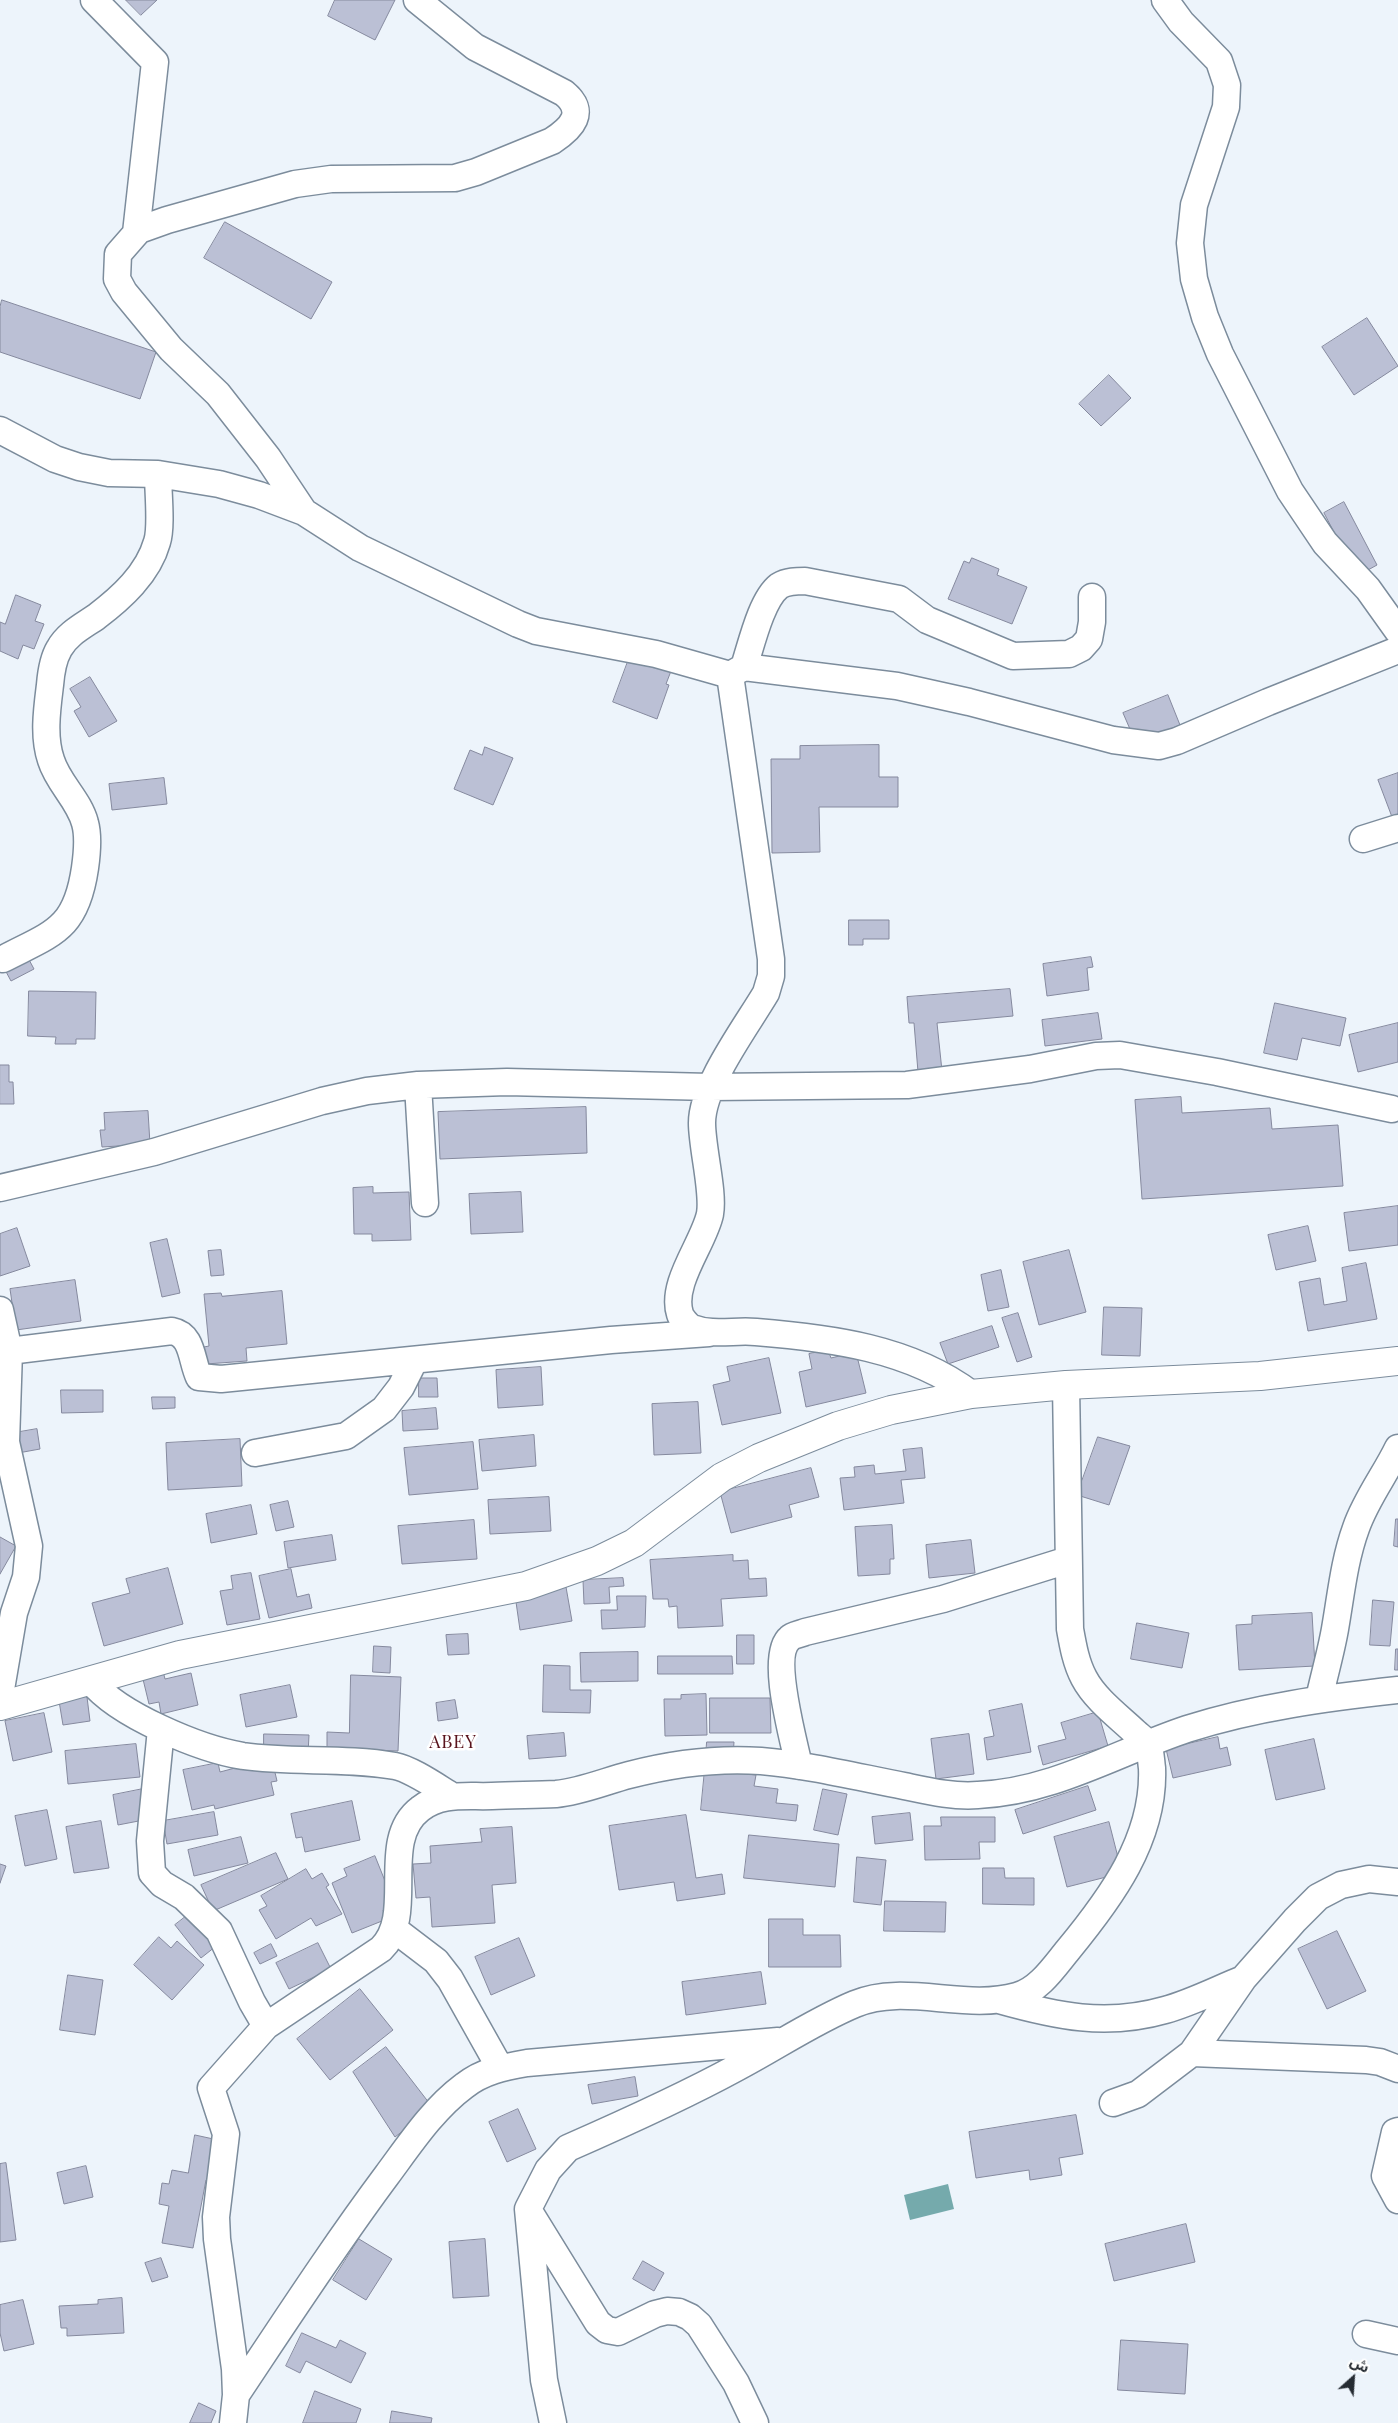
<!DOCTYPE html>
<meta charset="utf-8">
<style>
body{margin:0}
#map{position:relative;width:1398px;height:2423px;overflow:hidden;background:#edf4fb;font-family:"Playfair Display","Noto Sans Arabic",serif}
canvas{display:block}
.north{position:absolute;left:1328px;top:2353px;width:50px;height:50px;-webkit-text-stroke:4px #fff;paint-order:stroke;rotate:26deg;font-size:14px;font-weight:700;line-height:20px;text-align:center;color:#252b32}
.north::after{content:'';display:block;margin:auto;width:18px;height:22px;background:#252b32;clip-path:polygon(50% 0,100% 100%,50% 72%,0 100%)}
</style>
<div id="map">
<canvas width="1398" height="2423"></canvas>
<div class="north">ش</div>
</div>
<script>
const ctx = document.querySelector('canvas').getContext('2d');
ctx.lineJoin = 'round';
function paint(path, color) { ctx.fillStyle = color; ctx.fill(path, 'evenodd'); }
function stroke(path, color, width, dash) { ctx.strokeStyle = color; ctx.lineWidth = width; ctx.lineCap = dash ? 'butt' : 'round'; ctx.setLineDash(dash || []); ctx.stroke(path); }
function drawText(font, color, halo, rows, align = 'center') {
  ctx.font = font + ' "Playfair Display",serif'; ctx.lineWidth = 5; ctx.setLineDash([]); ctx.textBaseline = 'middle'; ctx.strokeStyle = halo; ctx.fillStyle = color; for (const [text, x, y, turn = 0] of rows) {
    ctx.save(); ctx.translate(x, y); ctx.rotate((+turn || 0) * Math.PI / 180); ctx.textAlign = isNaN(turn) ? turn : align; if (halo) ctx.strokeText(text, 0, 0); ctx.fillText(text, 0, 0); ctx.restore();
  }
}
paint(new Path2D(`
 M948 2184 954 2209 910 2220 904 2195Z`), '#75aaac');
const building = new Path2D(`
 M126 0H157L141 15Z
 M335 0H395L375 40 328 16Z
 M225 222 332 282 311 319 204 258Z
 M2 300 156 352 140 399 0 352V307Z
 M1367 318 1398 366 1354 395 1322 347Z
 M1109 375 1131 398 1101 426 1079 404Z
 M1344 502 1377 565 1357 576 1324 513Z
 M972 558 999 569 997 575 1027 587 1012 624 948 599 964 561 969 563Z
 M16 595 41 605 35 621 44 624 34 649 23 645 18 659 0 651V622L5 624Z
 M630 656 671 671 666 684 669 685 657 719 613 702Z
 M90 677 117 721 89 737 74 711 81 707 70 689Z
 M1168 695 1180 725 1136 743 1123 713Z
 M879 745V777H898V807H819L820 852 772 853 771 759H800V746Z
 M485 747 513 758 493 805 454 789 470 750 482 755Z
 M1398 773V814L1392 817 1378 780Z
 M164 778 167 804 112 810 109 784Z
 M849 920H889V939H863V945H849Z
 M27 956 34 969 11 981 4 968Z
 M1091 957 1093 967 1087 968 1089 990 1047 996 1043 964Z
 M1010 989 1013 1016 937 1023 942 1071 918 1072 914 1023H909L907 997Z
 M29 991 96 992 95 1039H76V1044H55L56 1037 28 1036Z
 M1275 1003 1346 1018 1340 1046 1302 1038 1297 1060 1264 1053Z
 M1098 1013 1102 1039 1045 1046 1042 1020Z
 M1398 1023V1062L1358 1072 1349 1035Z
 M0 1065H9V1082H13L14 1104H0Z
 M1181 1097 1182 1113 1270 1108 1272 1129 1338 1125 1343 1186 1142 1199 1135 1100Z
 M586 1107 587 1153 440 1159 438 1112Z
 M148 1111 150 1144 102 1147 100 1130H105L104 1113Z
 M373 1187V1193L409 1192 411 1240 372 1241V1234H354L353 1188Z
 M521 1192 523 1232 471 1234 469 1194Z
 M1398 1206V1245L1349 1251 1344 1213Z
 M1308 1226 1316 1261 1276 1270 1268 1235Z
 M17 1228 30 1266 0 1276V1234Z
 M167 1239 180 1293 162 1297 150 1243Z
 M221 1250 224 1275 211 1276 208 1251Z
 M1069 1250 1086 1312 1039 1325 1023 1262Z
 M1366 1263 1377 1319 1308 1331 1299 1282 1320 1278 1324 1305 1347 1301 1342 1268Z
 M1001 1270 1009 1307 988 1311 981 1275Z
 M75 1280 81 1321 16 1330 10 1289Z
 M282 1291 287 1344 246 1348 247 1361 206 1364 204 1347 209 1346 204 1294 221 1293 222 1296Z
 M1104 1307 1142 1308 1140 1356 1102 1355Z
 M1018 1313 1032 1357 1017 1362 1002 1318Z
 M992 1326 999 1347 948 1364 940 1343Z
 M828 1350 831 1358 856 1352 866 1393 806 1407 799 1372 812 1369 809 1354Z
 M769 1358 781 1413 722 1425 713 1385 730 1381 727 1367Z
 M541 1367 543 1405 498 1408 496 1370Z
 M419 1378H437L438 1397H419Z
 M61 1390H103V1412L62 1413Z
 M152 1397H175V1408L153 1409Z
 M698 1402 701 1453 654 1455 652 1404Z
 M436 1408 438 1429 403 1431 402 1411Z
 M37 1429 40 1449 18 1453 14 1433Z
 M534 1435 536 1466 482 1471 479 1440Z
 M1098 1437 1130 1446 1109 1505 1077 1495Z
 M240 1439 242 1486 168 1490 166 1443Z
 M473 1442 478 1489 409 1495 404 1448Z
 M922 1448 925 1478 901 1480 904 1503 844 1510 840 1478 855 1477 854 1467 874 1465 875 1474 906 1471 903 1450Z
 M811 1468 819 1497 789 1505 792 1517 731 1533 720 1492Z
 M549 1497 551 1531 490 1534 488 1500Z
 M288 1501 294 1527 276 1531 270 1505Z
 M251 1505 257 1534 211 1543 206 1514Z
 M1396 1519H1398V1547L1394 1546Z
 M474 1520 477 1559 402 1564 398 1526Z
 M892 1525 894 1559H890V1574L858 1576 855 1527Z
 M332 1535 336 1560 288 1568 284 1542Z
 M0 1537 16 1546 0 1574Z
 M971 1540 975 1573 929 1578 926 1545Z
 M733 1555V1561L748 1560 749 1579 766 1578 767 1596 721 1599 723 1626 678 1628 677 1606 669 1607 668 1599H653L650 1560Z
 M168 1568 183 1624 104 1646 92 1603 130 1593 126 1579Z
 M291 1569 297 1597 309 1594 312 1608 269 1618 259 1576Z
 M251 1573 260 1619 227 1625 220 1591 233 1589 231 1576Z
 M623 1578 624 1586 609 1587 610 1603 584 1604 583 1580Z
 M566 1587 572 1621 520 1630 515 1595Z
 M617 1596H646L645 1627 602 1629 601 1610H617Z
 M1373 1600 1394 1602 1390 1646 1370 1645Z
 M1312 1613 1315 1666 1239 1670 1236 1625 1252 1624V1616Z
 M1137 1623 1189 1633 1182 1668 1131 1659Z
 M468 1634 469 1654 448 1655 446 1635Z
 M737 1635H754V1664H737Z
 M374 1646 391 1647 390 1673 373 1672Z
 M1396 1649H1398V1670H1395Z
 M638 1652V1681L581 1682 580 1653Z
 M658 1656H732L733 1674H658Z
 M544 1665 570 1666V1690H591L590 1713 543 1712Z
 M162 1667 165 1679 191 1673 198 1705 161 1714 159 1702 149 1704 141 1671Z
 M351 1675 401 1677 398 1751 327 1748V1732L349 1733Z
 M290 1685 297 1717 246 1727 240 1695Z
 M706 1694 707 1735 665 1736 664 1699H681V1695Z
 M87 1697 90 1721 63 1725 59 1701Z
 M710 1698H770L771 1733H710Z
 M455 1700 458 1718 438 1721 436 1703Z
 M1022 1704 1031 1752 987 1760 984 1738 994 1736 989 1711Z
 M1098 1712 1108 1746 1043 1765 1038 1746 1066 1739 1061 1723Z
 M44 1713 52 1752 13 1761 5 1721Z
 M564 1733 566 1756 529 1759 527 1736Z
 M264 1734 309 1735 308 1754 264 1753Z
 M969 1734 974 1774 936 1779 931 1739Z
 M1218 1737 1220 1749 1227 1747 1231 1765 1173 1778 1166 1749Z
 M1314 1739 1325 1789 1276 1800 1265 1750Z
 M707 1742H734L733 1757 706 1756Z
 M136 1744 140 1777 68 1784 65 1751Z
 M218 1763 220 1772 235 1768V1764H273L277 1781 271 1782 274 1795 215 1809 214 1805 192 1810 183 1770Z
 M705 1769 756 1775 754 1786 778 1789 776 1803 798 1805 796 1821 701 1810Z
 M1088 1786 1096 1810 1023 1834 1015 1810Z
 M143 1789 149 1819 118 1825 113 1795Z
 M823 1789 847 1794 838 1835 814 1830Z
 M352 1801 360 1840 305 1852 302 1837 296 1838 291 1814Z
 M47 1810 57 1859 25 1866 15 1816Z
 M214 1812 218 1835 167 1844 163 1821Z
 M910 1813 913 1840 875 1844 872 1817Z
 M686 1815 696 1878 722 1874 725 1894 677 1901 674 1882 619 1890 609 1826Z
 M941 1817H995V1842H979L980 1859 925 1860 924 1826H941Z
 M101 1821 109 1868 74 1873 66 1827Z
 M1109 1822 1122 1873 1067 1887 1054 1837Z
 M512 1827 516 1883 492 1885 495 1923 432 1927 430 1897 416 1898 413 1864 431 1863 430 1846 482 1842 480 1829Z
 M749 1835 839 1844 835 1887 744 1878Z
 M241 1837 248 1863 194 1876 188 1850Z
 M276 1853 288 1879 213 1911 201 1885Z
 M375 1856 395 1906 383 1910 387 1919 352 1933 332 1883 347 1876 344 1869Z
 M857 1857 886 1860 881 1905 854 1902Z
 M0 1864 6 1866 0 1883Z
 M983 1868H1004L1005 1878H1034V1905L983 1904Z
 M306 1869 312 1879 322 1873 329 1885 326 1887 342 1914 316 1926 311 1918 276 1939 259 1910 267 1906 261 1896Z
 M885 1901 946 1902 945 1932 884 1931Z
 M193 1911 220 1943 201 1958 175 1925Z
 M769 1919H803V1935H840L841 1967H769Z
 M1337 1931 1366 1991 1327 2009 1298 1949Z
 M159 1937 171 1948 177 1941 204 1965 172 2000 134 1965Z
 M519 1938 535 1976 491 1995 475 1957Z
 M318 1943 331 1969 289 1989 276 1963Z
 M271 1944 277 1956 260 1964 254 1953Z
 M761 1972 766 2004 686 2015 682 1982Z
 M68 1975 103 1980 95 2035 60 2030Z
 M360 1989 393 2030 330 2080 297 2039Z
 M386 2047 433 2108 395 2137 353 2072Z
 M635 2077 638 2096 592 2104 588 2085Z
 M518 2109 536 2149 507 2162 489 2122Z
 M1076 2115 1083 2154 1059 2158 1062 2175 1030 2180 1029 2170 976 2178 969 2132Z
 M195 2135 218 2140 216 2182 206 2180 193 2248 162 2243 169 2206 159 2204 162 2183 169 2184 172 2170 188 2173Z
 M6 2163 16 2240 0 2242V2164Z
 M86 2166 93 2197 64 2204 57 2173Z
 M1186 2224 1195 2262 1114 2281 1105 2244Z
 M359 2239 392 2259 366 2300 333 2280Z
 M485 2239 489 2296 453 2298 449 2242Z
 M161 2258 168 2277 152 2282 145 2263Z
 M643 2261 664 2273 654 2291 633 2279Z
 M122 2298 124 2333 67 2336V2328H61L59 2306 98 2304V2300Z
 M23 2300 34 2344 4 2351 0 2333V2305Z
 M302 2333 336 2348 340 2340 366 2353 351 2383 306 2361 300 2373 286 2366Z
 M1121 2340 1188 2344 1185 2394 1118 2390Z
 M315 2391 361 2409 356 2423H303Z
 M199 2403 216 2411 211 2423H190Z
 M392 2411 432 2418 431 2423H390Z`);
paint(building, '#bbc0d5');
stroke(building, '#85899e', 1);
const minor = new Path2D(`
 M94 0 155 62 136 233
 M1165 0 1181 22 1219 61 1227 85 1226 107 1194 205 1190 243 1194 279 1205 317 1220 354 1290 491 1325 543 1368 589 1398 631
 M0 430 55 459 79 467 109 473 158 474 219 484 259 495 304 512 360 548 518 624 536 631 656 654 730 675 771 959V976L766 993C746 1027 702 1085 702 1123 702 1148 714 1192 710 1214 704 1243 670 1283 680 1314 681 1318 688 1326 692 1328 713 1336 734 1330 756 1332 830 1338 910 1348 971 1394
 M304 512 268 458 218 394 171 349 124 292 117 279 118 254 139 230 167 220 295 184 331 179 455 178 476 172 552 141C572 128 587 112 564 93L475 47 417 0
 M744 667C751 646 761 600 779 586 787 581 797 581 805 581L899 599 927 620 1013 656 1069 654 1081 648 1089 639 1092 622V597
 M730 675 744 667 897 686 969 702 1113 740 1159 746 1177 741 1268 702 1398 650
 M1363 839 1398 828
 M3 959C53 933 76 930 85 868 87 854 89 837 85 823 79 800 58 783 51 760 43 737 47 709 50 685 51 673 53 659 59 649 67 634 83 626 96 617 121 598 148 574 157 542 162 527 158 492 158 474
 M418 1085 425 1203
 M0 1188 154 1152 322 1101 367 1091 418 1085 507 1082 710 1087 907 1085 1030 1069 1096 1056 1120 1055 1217 1072 1392 1109
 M0 1310 9 1351 6 1442 29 1546 26 1577 14 1613 0 1695
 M9 1351 172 1331C193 1335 191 1360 199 1377L221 1379 611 1340 709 1333
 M255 1453 346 1436 384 1409 401 1387 414 1361
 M91 1681C118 1715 200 1749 243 1756 293 1763 344 1757 395 1766 411 1769 437 1787 452 1796
 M1319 1699C1324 1676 1331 1652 1335 1629 1341 1595 1344 1561 1356 1528 1366 1499 1385 1475 1398 1448
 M161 1729 150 1841 152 1873 162 1884 184 1897 219 1931 252 2002 266 2026
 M799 1766C794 1741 769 1655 790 1638 793 1635 801 1634 805 1632L943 1599 1068 1560
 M394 1929 436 1961 450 1979 500 2068
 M999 2000C1056 2016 1106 2027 1165 2010 1191 2003 1218 1989 1243 1979
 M1192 2053 1366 2060 1380 2062 1398 2069
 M1113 2103 1138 2094 1192 2053 1243 1979 1295 1920 1318 1897 1341 1885 1369 1879 1398 1882
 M1398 2131 1395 2132 1385 2176 1398 2200
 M532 2216 598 2323 607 2330 618 2332 655 2314 667 2311 679 2312 690 2317 699 2325 736 2383 755 2423
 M1366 2334 1398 2341
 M236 2395C286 2320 334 2246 387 2175 410 2144 433 2109 464 2086 483 2071 504 2067 527 2063L778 2041
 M233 2423 236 2395 235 2369 217 2239 216 2217 226 2134 211 2088 266 2026 381 1949C417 1915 378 1841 420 1809 441 1792 467 1797 492 1796 513 1795 535 1795 556 1794 580 1792 606 1781 629 1775 671 1764 717 1758 761 1761 809 1765 857 1777 904 1786 928 1791 953 1797 978 1795 1053 1792 1118 1752 1187 1729 1256 1707 1326 1698 1398 1690
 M553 2423 544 2380 528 2209 548 2170 568 2148C625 2123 681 2098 736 2068 776 2047 814 2021 855 2004 904 1983 965 2011 1017 1996 1039 1990 1054 1967 1068 1950 1110 1899 1155 1839 1152 1768 1151 1762 1151 1751 1148 1745 1146 1740 1139 1736 1135 1732 1118 1716 1095 1699 1084 1678 1076 1663 1073 1646 1070 1629L1066 1385`);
const major = new Path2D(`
 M0 1706 180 1655 526 1586 597 1561 634 1543 722 1477 759 1458 838 1426 891 1410 971 1394 1066 1385 1260 1376 1398 1361`);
stroke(minor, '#7c8c9c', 29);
stroke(major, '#7c8c9c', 30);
stroke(minor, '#fff', 26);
stroke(major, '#fff', 28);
ctx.letterSpacing = '1px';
drawText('18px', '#59141d', '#fff', [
 ["ABEY",453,1742]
]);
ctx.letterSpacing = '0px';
</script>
